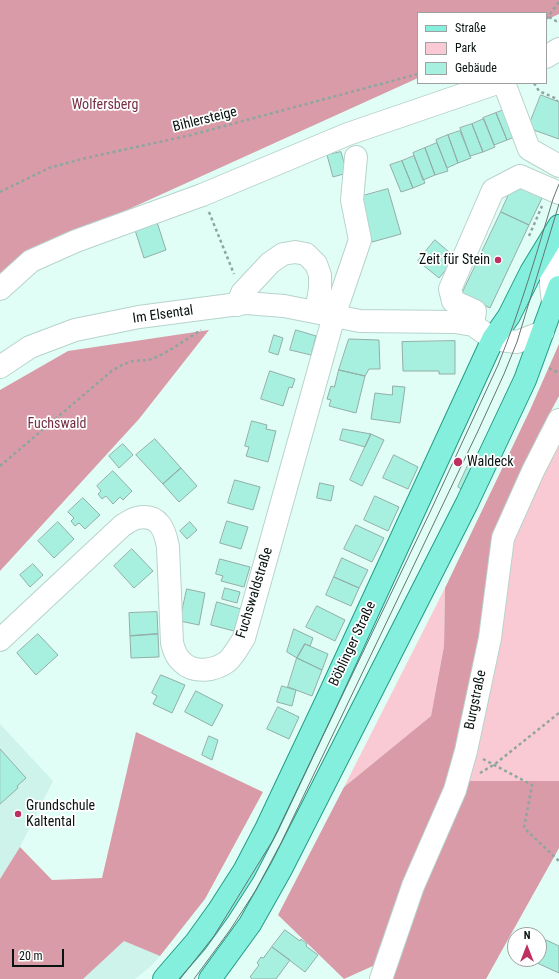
<!DOCTYPE html>
<meta charset="utf-8">
<style>
body{margin:0}
#map{position:relative;width:559px;height:979px;overflow:hidden;background:#e0fef6;font-family:"Roboto Condensed",sans-serif}
canvas{display:block}
.legend{position:absolute;left:417px;top:12px;width:130px;height:72px;box-sizing:border-box;background:#fff;border:1px solid #9da1a0;margin:0;padding:5px 7px;list-style:none;font-size:12px;color:#091311}
.legend li{display:flex;align-items:center;gap:8px;height:20px}
.legend b{width:20px;border:1px solid #9da1a0}
.north{position:absolute;left:507px;top:927px;width:40px;height:40px;box-sizing:border-box;background:#fff;border:1px solid #9da1a0;border-radius:50%;rotate:0deg;font-size:11px;font-weight:700;line-height:16px;text-align:center;color:#091311}
.north::after{content:'';display:block;margin:auto;width:14px;height:18px;background:#be3061;clip-path:polygon(50% 0,100% 100%,50% 72%,0 100%)}
.scale{position:absolute;left:12px;top:949px;width:52px;height:18px;box-sizing:border-box;border:2px solid #091311;border-top:0;padding-left:5px;font-size:12px;line-height:14px;white-space:nowrap;color:#091311;-webkit-text-stroke:3px #fff;paint-order:stroke}
</style>
<div id="map">
<canvas width="559" height="979"></canvas>
<ul class="legend">
<li><b style="height:5px;background:#85efdd"></b>Straße</li>
<li><b style="height:11px;background:#facad4"></b>Park</li>
<li><b style="height:11px;background:#a7efde"></b>Gebäude</li>
</ul>
<div class="north">N</div>
<div class="scale">20 m</div>
</div>
<script>
const ctx = document.querySelector('canvas').getContext('2d');
ctx.lineJoin = 'round';
function paint(path, color) { ctx.fillStyle = color; ctx.fill(path, 'evenodd'); }
function stroke(path, color, width, dash) { ctx.strokeStyle = color; ctx.lineWidth = width; ctx.lineCap = dash ? 'butt' : 'round'; ctx.setLineDash(dash || []); ctx.stroke(path); }
function drawText(font, color, halo, rows, align = 'center') {
  ctx.font = font + ' "Roboto Condensed",sans-serif'; ctx.lineWidth = 3.5; ctx.setLineDash([]); ctx.textBaseline = 'middle'; ctx.strokeStyle = halo; ctx.fillStyle = color; for (const [text, x, y, turn = 0] of rows) {
    ctx.save(); ctx.translate(x, y); ctx.rotate((+turn || 0) * Math.PI / 180); ctx.textAlign = isNaN(turn) ? turn : align; if (halo) ctx.strokeText(text, 0, 0); ctx.fillText(text, 0, 0); ctx.restore();
  }
}
paint(new Path2D(`
 M0 724 53 781 20 847 0 879Z
 M124 941 160 956 150 967 135 979H83Z`), '#cdf3ea');
paint(new Path2D(`
 M559 434V781H461L510 542Z
 M445 588 444 646 431 716 344 787Z`), '#facad4');
paint(new Path2D(`
 M0 0H559V14L546 20V13H418V78L74 234 0 277Z
 M209 330 139 419 0 571V390L68 351Z
 M559 344V396L539 433 497 525 483 638 461 781H559V848L486 979H377L375 965 344 979 278 915 344 787 431 716 444 646 445 588 530 410Z
 M136 732 263 792 205 899 160 956 124 941 83 979H0V879L20 847 52 880 102 878Z`), '#d99ba8');
const building = new Path2D(`
 M541 95 559 102V139L528 128Z
 M509 108 519 135 507 140 496 113Z
 M496 113 507 140 494 145 483 118Z
 M484 119 495 147 483 152 472 124Z
 M472 124 483 152 470 156 460 128Z
 M460 131 471 158 458 163 448 135Z
 M448 135 458 163 447 168 436 140Z
 M437 143 448 171 435 175 425 148Z
 M425 148 435 175 423 180 413 153Z
 M341 152 347 173 333 177 327 155Z
 M414 156 425 183 413 188 402 161Z
 M402 161 413 188 401 192 390 165Z
 M515 181 544 194 529 225 501 212Z
 M388 189 401 234 372 242 359 197Z
 M501 212 529 225 490 308 462 294Z
 M156 219 166 250 144 258 134 227Z
 M435 240 456 258 439 278 418 261Z
 M296 330 316 336 311 355 290 350Z
 M274 335 283 338 278 355 269 352Z
 M349 339 379 340 380 369H369L365 376 339 370Z
 M455 341V374H439V371H403L402 342Z
 M339 370 365 376 356 413 329 406 331 400 327 399 331 386 334 387Z
 M270 371 295 379 292 388 289 387 283 406 261 399Z
 M393 386 405 387 400 423 371 419 375 393 392 395Z
 M252 421 267 425 266 429 276 431 268 462 246 456 249 447 245 446Z
 M343 429 371 434 365 447 340 440Z
 M371 434 384 440 362 486 350 480Z
 M155 439 181 468 163 484 136 455Z
 M123 444 133 455 119 468 109 456Z
 M394 455 418 467 408 489 383 478Z
 M470 461 476 464 463 490 458 487Z
 M181 468 197 486 179 502 163 484Z
 M113 471 132 491 123 500 120 497 113 504 106 496 102 499 98 494 101 491 97 486Z
 M235 480 260 487 253 510 228 503Z
 M320 483 334 486 331 501 317 498Z
 M375 496 399 507 388 531 364 520Z
 M83 498 100 515 85 529 79 523 75 526 71 521 74 518 68 512Z
 M227 521 248 527 241 549 220 543Z
 M58 522 74 539 54 558 38 541Z
 M190 522 197 530 187 539 180 531Z
 M356 525 384 538 372 562 344 549Z
 M132 549 153 571 134 588 114 566Z
 M342 558 368 570 359 588 334 577Z
 M220 559 250 567 244 587 221 581 223 576 216 574Z
 M33 564 43 575 30 587 20 575Z
 M334 577 359 588 351 606 326 595Z
 M225 588 240 592 237 603 222 599Z
 M187 589 205 593 199 625 180 621Z
 M217 602 241 609 234 631 211 625Z
 M317 606 345 620 335 641 306 627Z
 M157 612 158 634 130 636 129 613Z
 M294 629 313 638 310 646 305 644 297 658 287 652Z
 M38 634 58 655 36 675 17 653Z
 M158 634 159 657 131 658 130 636Z
 M305 644 328 654 322 670 297 658Z
 M297 658 322 670 312 696 288 687Z
 M161 675 185 685 172 713 153 704 157 696 152 693Z
 M282 686 296 690 292 706 277 702Z
 M196 691 223 705 212 726 185 712Z
 M278 707 299 717 289 739 267 729Z
 M209 736 218 740 212 760 202 755Z
 M0 749 26 778 17 786 18 788 0 804Z
 M285 930 300 941 301 939 307 944 306 946 318 955 305 972 272 947Z
 M546 940 559 946V973L535 962 536 959H539V953Z
 M272 947 290 960 276 979H252L250 977 259 965 257 963 261 957 263 958Z`);
paint(building, '#a7efde');
stroke(building, '#92aea7', 1);
const minor = new Path2D(`
 M546 57 559 49
 M504 83 529 149 559 166
 M0 289 31 261 76 241 202 195 348 134 497 83
 M237 305 242 293 270 263 283 254 295 252 306 254 316 264 320 275V289L316 312
 M559 306 553 303 551 284V271L559 240
 M473 325 475 311 453 301 450 289 493 190 520 176 559 193
 M0 367 30 347 75 330 139 317 246 303 284 306 360 321 455 322 473 325 493 339 508 341 517 342 543 332
 M0 640 123 525C127 523 132 519 137 518 159 513 165 530 168 547L172 643C174 650 176 657 182 662 194 674 215 671 228 661 235 654 239 646 244 638L334 316 360 240 352 200 356 157
 M381 979 413 886 455 790 466 751 490 638 503 538 533 471 559 420`);
const major = new Path2D(`
 M164 979 196 942 219 910 244 871 267 827 327 700 493 339 509 316 531 272 559 226
 M210 979 250 924 281 869 467 503 525 380 559 287`);
stroke(minor, '#b7d3cc', 24);
stroke(major, '#249b87', 24);
stroke(new Path2D(`
 M549 17 556 21 559 20
 M546 19 559 2
 M534 83 539 91 557 99V101
 M0 192 49 168 86 158 191 135 418 74
 M209 212 234 274
 M529 236 542 206
 M549 368 559 373
 M0 466 113 370C120 366 126 363 133 361 140 360 146 361 152 359 169 352 185 340 201 330
 M483 759 532 785 524 828 559 861
 M480 773 495 764 559 713`), '#8fa5a0', 2.5, [3, 3]);
stroke(minor, '#fff', 22);
stroke(major, '#85efdd', 22);
stroke(new Path2D(`
 M180 979 214 936 273 840 431 510 498 365C520 311 536 255 553 199L559 184
 M194 979 230 930 256 890 281 843 478 431 504 374 517 342 559 204`), '#647672', 1);
for (const [x, y, r, color] of [
 [498,260,4,"#be3061"],
 [458,462,5,"#be3061"],
 [18,814,4,"#be3061"]
]) { const dot = new Path2D(); dot.arc(x, y, r, 0, 2 * Math.PI); ctx.fillStyle = color; ctx.fill(dot); stroke(dot, '#fff', 1.5); }
drawText('14px', '#762c42', '#fff', [
 ["Wolfersberg",105,105],
 ["Fuchswald",57,424]
]);
drawText('14px', '#091311', '#fff', [
 ["Bihlersteige",205,120,-14],
 ["Im Elsental",163,315,-8],
 ["Fuchswaldstraße",255,593,-73],
 ["Böblinger Straße",353,644,-65],
 ["Burgstraße",476,700,-78]
]);
drawText('14px', '#091311', '#fff', [
 ["Zeit für Stein",490,260,"right"],
 ["Waldeck",467,462],
 ["Grundschule",26,806],
 ["Kaltental",26,822]
], 'left');
</script>
